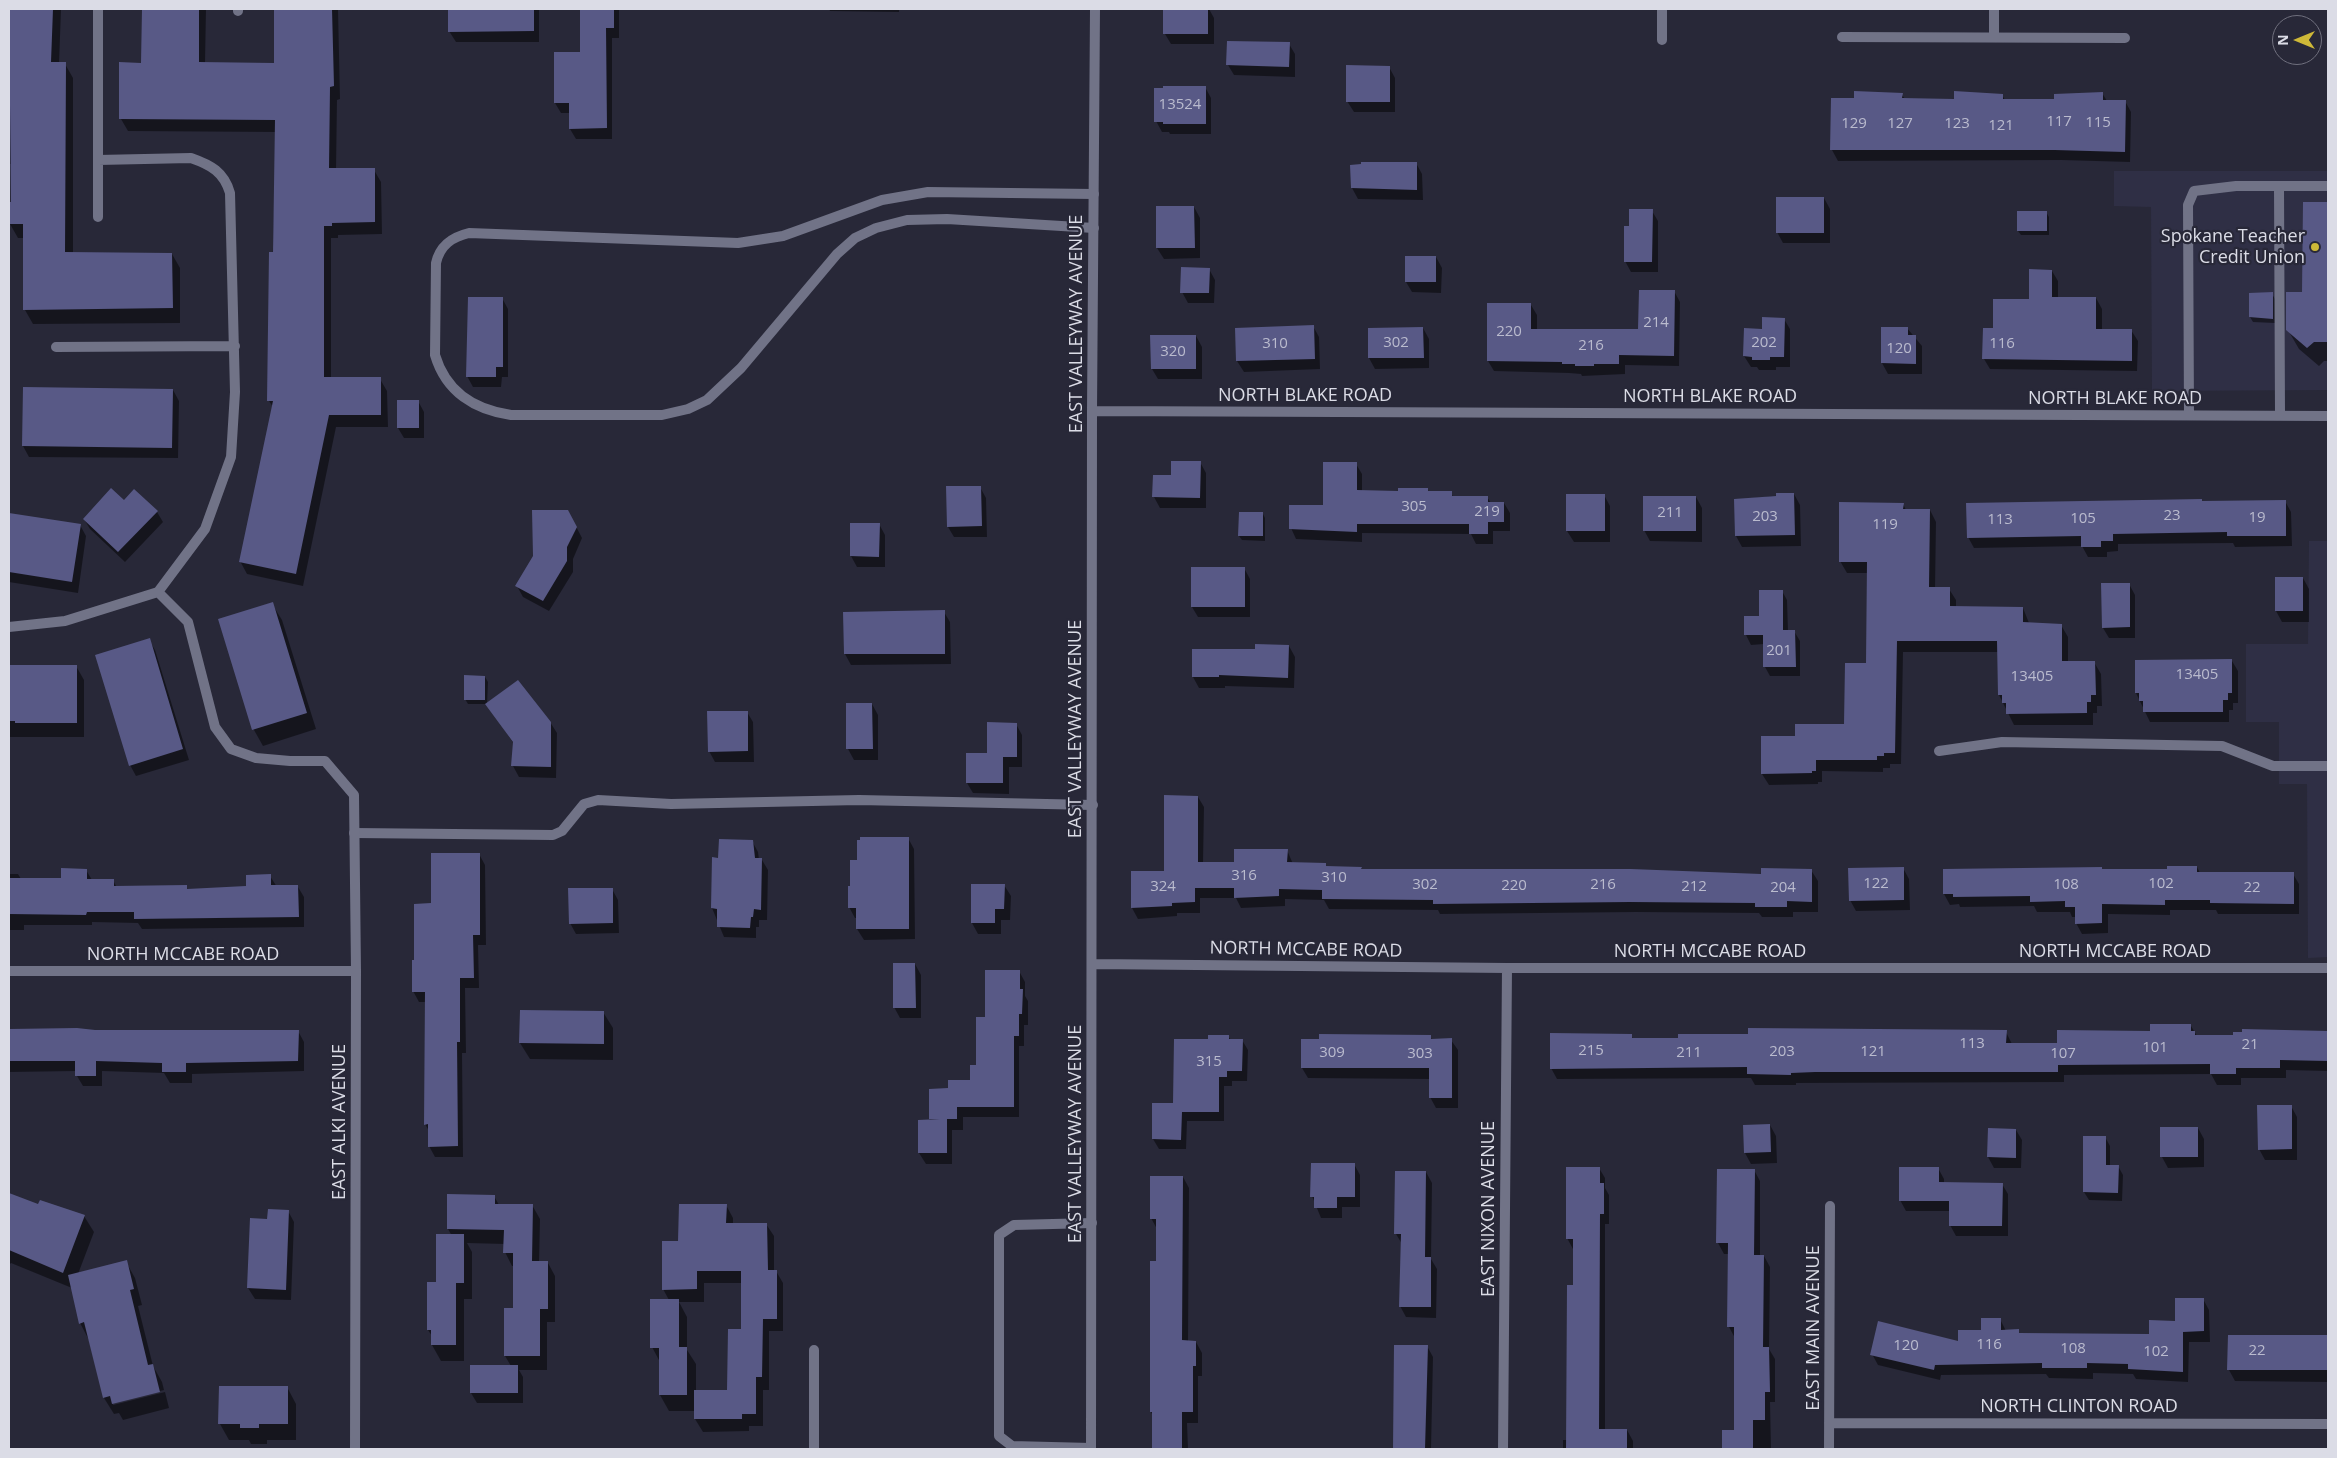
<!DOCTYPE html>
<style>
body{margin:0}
#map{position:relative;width:2337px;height:1458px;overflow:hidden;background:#282838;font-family:"Open Sans",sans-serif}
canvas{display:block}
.frame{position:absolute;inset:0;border:10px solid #dbdce6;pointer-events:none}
.north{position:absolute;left:2272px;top:15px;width:50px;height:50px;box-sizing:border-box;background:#282838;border:1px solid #70707e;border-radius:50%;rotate:270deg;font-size:14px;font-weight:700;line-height:20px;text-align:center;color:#dbdce6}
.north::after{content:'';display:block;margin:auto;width:18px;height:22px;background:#ceb838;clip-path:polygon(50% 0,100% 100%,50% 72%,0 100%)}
</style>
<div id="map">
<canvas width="2337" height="1458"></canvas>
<div class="frame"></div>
<div class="north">N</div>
</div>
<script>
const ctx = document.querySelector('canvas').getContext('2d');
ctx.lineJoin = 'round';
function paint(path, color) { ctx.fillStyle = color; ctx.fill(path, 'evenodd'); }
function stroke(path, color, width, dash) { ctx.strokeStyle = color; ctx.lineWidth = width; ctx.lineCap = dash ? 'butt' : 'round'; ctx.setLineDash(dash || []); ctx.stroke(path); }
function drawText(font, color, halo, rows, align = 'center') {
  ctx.font = font + ' "Open Sans",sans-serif'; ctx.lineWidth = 4.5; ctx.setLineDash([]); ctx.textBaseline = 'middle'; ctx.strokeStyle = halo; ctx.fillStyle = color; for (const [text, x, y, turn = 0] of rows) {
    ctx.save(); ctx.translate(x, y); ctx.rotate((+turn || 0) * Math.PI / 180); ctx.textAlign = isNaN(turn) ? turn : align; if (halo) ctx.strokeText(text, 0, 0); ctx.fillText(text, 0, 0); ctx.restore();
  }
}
paint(new Path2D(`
 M2232 9H2328V10H2232Z
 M2114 171H2328V390L2152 391 2151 207 2114 206Z
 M2309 541H2328V957L2308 958 2307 784H2279V722H2246V644H2308Z`), '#2f2f45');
paint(new Path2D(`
 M9 9H61L59 64H65L73 78V254H172L180 268V323L33 324 25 310 24 238H18L10 224 13 203V164H9Z
 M143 9H206L205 63 275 64V9H338L340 99 337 100 336 170H374L381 182 382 234 338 235V238H331V379H380L387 391 388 427H336L303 586 247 574 240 561 273 407 269 401 276 132 128 131 121 119 143 64Z
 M449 9H539V42H456L449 31Z
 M581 9H619V38H612V139H576L570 129V113H561L555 103 581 54Z
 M829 9H899V12L830 11Z
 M1165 9H1209L1214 18V44H1171L1165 34Z
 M1289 44 1295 54V77L1234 75 1228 65Z
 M1389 67 1395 78V112H1354L1347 101Z
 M1205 87 1211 98V134H1170L1169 132H1162L1156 121Z
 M2102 93 2107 101H2125L2131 112 2130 162 2061 160 1838 161 1832 150V99L1855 100 1902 95 1905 99 1956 100 2002 95 2005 100 2055 101Z
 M1416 163 1422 174 1423 200 1358 199 1352 188Z
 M1824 198 1830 209V243H1783L1777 232Z
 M2304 204H2328V361H2324L2319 366 2299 349 2288 330 2303 293Z
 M1157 207H1194L1200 218V258L1164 259 1157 248Z
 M1652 211 1658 221V272H1631L1625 261 1630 227Z
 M2046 212 2049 217V235H2021L2018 231Z
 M1436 257 1442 268 1441 293 1412 292 1406 282Z
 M1209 269 1215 280 1214 303H1188L1182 292Z
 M2052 271 2058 281V298H2096L2102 309V330H2131L2138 341 2137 371 1990 369 1984 359 1994 329 2030 301Z
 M1674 291 1680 302 1679 366 1625 365V374L1582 376 1581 374 1569 373 1494 371 1488 361 1531 305 1537 315V330H1640Z
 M2272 294 2275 299V323L2253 322 2250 317Z
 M502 298 508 309V377H502L501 387H473L467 376Z
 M1784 319 1790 329V367H1776V370H1759L1757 367H1751L1744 356 1763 330Z
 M1313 326 1319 337 1320 369 1244 372 1237 361V329Z
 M1423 328 1429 339V368L1375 369 1369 358V329Z
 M1907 328 1922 346V374H1888L1882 363Z
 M1196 336 1202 347V379H1158L1152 369Z
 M24 388 173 390 179 401 178 458 29 457 23 446Z
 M418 401 424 412V438H404L398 428Z
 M1200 462 1206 473V508H1160L1154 497 1172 476Z
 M1356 464 1362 474V492H1400L1427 489 1429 492H1451L1453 497H1487L1491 503H1504L1510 513V531H1493V544H1476L1471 534 1362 533V542L1296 539 1291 528 1324 506Z
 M980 487 986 498 987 537H954L948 527Z
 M1794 494 1800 505 1801 546 1742 547 1736 536 1735 500Z
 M1567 495H1604L1610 506V542H1574L1567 531Z
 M1696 497 1702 508V542L1650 541 1644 530Z
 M2285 501 2291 512 2292 546 2235 547 2233 543 2118 544V551L2107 552V557H2088L2082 546 1974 548 1968 537Z
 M124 502 157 512 163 522 125 562 90 529 84 519Z
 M1903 504 1906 510H1930L1936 522 1935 589H1949L1956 600V607L2023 608 2029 623 2061 625 2068 637V662H2094L2101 674 2102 706H2097V713H2093V725H2014L1999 695V652H1903L1901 764H1890V768H1883V772L1822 771V782H1818V784L1769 785 1762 774 1796 738 1845 725 1868 664V573H1847L1840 561Z
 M568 511 582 538 573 559V572L549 611 523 597 517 586Z
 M9 514 80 525 86 536 78 593 9 582Z
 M1263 514 1265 518V541L1242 540 1239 536Z
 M851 524H879L885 535V567H857L851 556Z
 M1244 568 1250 579V617H1198L1192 607Z
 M2303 578 2309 589V622H2282L2276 611Z
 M2129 584 2135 595V638H2109L2103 628Z
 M1782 591 1787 600 1788 631H1794L1800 641V676H1770L1765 667 1764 644 1751 645 1746 635 1745 617H1761Z
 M272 604 282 620 316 729 263 746 254 730 219 620Z
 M944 612 950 622 951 664 851 665 845 654Z
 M149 640 155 650 189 760 136 776 130 765Z
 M1289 646 1295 657 1294 688 1225 686V688H1199L1193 677V650H1256Z
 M2232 661 2238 671V703H2233V710H2229V722H2150L2136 693Z
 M76 666 84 680V737H9V667Z
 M485 677 488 682 487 705 550 722 557 733 556 778 519 777 513 766 514 744 487 704H468L465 699Z
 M872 704 878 715V760H854L848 749Z
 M747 712 753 722 754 762H715L709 751Z
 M1016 724 1022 735V767H1009V794L973 793 967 783 988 754Z
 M1198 797 1204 807 1203 863H1236L1287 850 1293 864H1325L1327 868H1361L1362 871 1762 875 1811 870 1818 881V912H1793V917H1762L1759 913 1637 912 1440 914 1438 910 1329 909 1324 900 1285 899V906L1241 908 1236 898H1200V913H1177V916L1138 919 1132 908V873L1165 872Z
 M908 838 914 849 915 939 864 940 857 929V918H855L849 907 861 841Z
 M752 841 758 852 759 860H762L768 870 767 920H759V927H756V938L724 937 712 908 720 859Z
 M479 854 485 865 486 945H478L479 988H465L466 1053H462L463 1157H435L429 1146V1131L425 1124 426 1002H419L413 991 432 905Z
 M2197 867 2200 873 2293 874 2299 884V914H2218L2216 910H2170V915L2108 914V933L2082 934 2076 923V917H2072L2070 912H2037L2034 906 1960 907 1959 904 1950 905 1944 894 2102 870H2169Z
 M1903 868 1909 879 1910 910 1856 911 1850 900Z
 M86 870 92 880H113L117 888 186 887 188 890 248 887 270 876 277 887H298L304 897V927L142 929 138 923 92 922V925H24V930H9V874H18L21 879 62 880Z
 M972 885H1004L1011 896 1010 920H1001V934H978L972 923Z
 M612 889 618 900 619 933 576 934 570 923Z
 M915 964 921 975V1018H900L894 1007Z
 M1019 971 1025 982V996L1028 1001V1025H1024V1046H1019V1117H963V1130H952V1164H926L919 1153 930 1119 950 1090 971 1081 977 1066 986 1018Z
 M603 1012 613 1028V1060L530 1059 520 1043Z
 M2191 1026 2197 1036 2234 1037 2244 1034V1030L2328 1032V1071L2286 1070V1078H2241V1085H2217L2211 1074 2064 1075V1082L1796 1083V1085H1755L1751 1078 1557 1079 1551 1068 1631 1035 1633 1039 2006 1032 2012 1044H2059Z
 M51 1029 95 1032 298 1031 304 1042V1071L192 1074V1083H170L164 1073 102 1071V1086H83L77 1076V1071L9 1072V1030Z
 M1228 1036 1231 1040H1242L1248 1050 1247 1081H1232V1086H1224V1121H1187L1186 1149H1159L1153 1139 1209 1040Z
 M1430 1036 1432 1040H1451L1458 1050V1108H1436L1430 1097V1079L1308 1078 1302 1068Z
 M2291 1106 2297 1117V1160H2265L2259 1149Z
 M1770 1125 1776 1136 1777 1163 1751 1164 1745 1153Z
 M2198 1128 2204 1139V1167L2168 1168 2162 1157Z
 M2016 1130 2022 1140 2021 1168H1994L1988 1157Z
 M2105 1137 2110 1146V1166H2118L2123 1175 2122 1201 2089 1200 2084 1192Z
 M1354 1164 1360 1175V1207H1342V1218H1321L1312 1196Z
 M1599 1168 1605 1178V1188L1609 1195V1224H1605V1430H1627L1633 1441V1449H1563V1440H1567L1575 1286 1573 1249 1567 1238Z
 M1938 1168 1944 1179V1184H2002L2008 1194V1236H1956L1950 1225V1211H1906L1900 1200Z
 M1754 1170 1760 1181V1256H1764L1770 1267 1769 1349 1775 1359V1402H1770L1771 1449H1723V1431H1736L1735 1338 1729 1327V1254H1724L1718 1243Z
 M1396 1172H1426L1432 1183 1431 1259 1437 1269 1436 1318 1406 1317 1400 1306 1402 1244 1396 1234Z
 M1183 1177 1189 1188 1188 1342H1196L1202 1353V1376H1198V1423H1187L1188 1449H1153V1416L1151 1412 1152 1263H1157V1229L1151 1218Z
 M9 1194 39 1206 84 1216 94 1232 78 1274 126 1262 135 1278 142 1305 138 1306 153 1366 162 1382 164 1390 113 1403V1405L165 1392 169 1408 123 1420 119 1413 114 1414 104 1398 89 1340 80 1323 72 1288 11 1263 9 1265Z
 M448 1196H494L499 1205H532L540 1219 539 1263H548L555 1276V1322H547V1370H519L523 1377V1403H477L471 1393 511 1366 505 1356V1310H514L515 1266H512L505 1252V1244L467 1243 472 1252V1299H464V1361H441L432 1345V1336L428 1330V1284H437L452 1236 448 1229Z
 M726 1205 733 1218V1224H766L774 1236V1271H776L783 1283V1331H769V1390H763V1426H749V1431L703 1432 695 1419V1411H669L660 1395V1362L652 1347 669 1300 663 1289 679 1242ZM704 1283H742V1330L729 1392H696V1364L687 1350V1317L679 1302H704Z
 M288 1211 294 1222 291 1300 255 1299 248 1288 269 1220Z
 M2203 1299 2209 1310 2210 1342H2189L2188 1382 2136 1379 2133 1374 2093 1373V1379L2049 1378 2046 1374 1941 1375 1940 1380 1878 1365 1872 1354 1959 1343 1983 1331 2000 1319 2006 1331H2018L2020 1335 2150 1336 2176 1322Z
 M2229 1336H2328V1382L2235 1381 2229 1370Z
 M1395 1346H1427L1433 1357 1431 1449H1394Z
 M287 1387 296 1404V1440H267V1444H251L249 1440H229L220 1424Z`), '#0007');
paint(new Path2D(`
 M9 9H53L51 62H66L65 252 172 253 173 308 23 310V224H9V202H11Z
 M142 9H199V62L274 63V9H332L334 86 330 87 329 168H375V222L332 223V226H324V377H381V415H329L296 574 239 562 273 401H267L269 252H273L275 120 119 119V62L141 63Z
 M448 9H534V31L448 32Z
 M580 9H614V28H606L607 128 569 129V103H554V52H580Z
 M1163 9H1208V34H1163Z
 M1227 41 1290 42 1289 67 1226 65Z
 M1346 65 1390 66V102H1346Z
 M1163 86H1206V124H1163V122H1154V88H1163Z
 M1854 91 1903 93 1902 98 1954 99V91L2003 94V99H2054V94L2103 92V100H2126L2125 152 2055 150H1830L1831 98H1854Z
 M1361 162H1417V190L1351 188 1350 165 1361 164Z
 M1776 197H1824V233H1776Z
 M2303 202H2328V342H2314L2307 348 2286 330V292H2302Z
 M1156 206H1194L1195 248H1156Z
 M1629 209H1653L1652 262H1624V226H1629Z
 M2017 211H2047V231H2017Z
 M1405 256H1436V282H1405Z
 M1181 267 1210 268 1209 293H1180Z
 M2029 269 2052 270V297H2096V329H2132V361L1982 359 1983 328H1993V299H2029Z
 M1639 290H1675L1674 356 1619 355V364H1594V366H1575V364H1562V362L1487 361V303H1531V329H1638Z
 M2273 292V319L2249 317V293Z
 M468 297H503V367H496V377H466Z
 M1762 317 1785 318 1784 357H1770V360H1752V357L1743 356 1744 328 1762 329Z
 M1314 325 1315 359 1236 361 1235 328Z
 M1423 327 1424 358H1368V328Z
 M1881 327H1908V335H1916V364L1881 363Z
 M1150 335H1196V369H1151Z
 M23 387 173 389 172 448 22 446Z
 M397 400H419V428H397Z
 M1171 461H1201L1200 498 1152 497 1153 475H1171Z
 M1323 462H1357V490L1398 491V488H1428V491H1452V496H1488V502H1504V522H1488V534H1469V524H1357V532L1289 529V505H1323Z
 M946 486H981L982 526 947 527Z
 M111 488 124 500 134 489 158 511 118 552 83 519Z
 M1776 493H1794L1795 535 1735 536 1734 499 1776 496Z
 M1566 494H1605V531H1566Z
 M1643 496H1696V531H1643Z
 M2202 499V501L2286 500V536H2227V532L2113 534V541H2101V547H2081V536L1967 538 1966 503Z
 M1839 502 1904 503 1903 509H1930L1929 587H1950V606L2023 607V622L2062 624V661H2095L2096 695H2091V702H2087V713L2006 714V703H2002V695H1998L1997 641H1897L1895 753H1884V756H1877V760H1816V771H1812V773L1761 774V736H1795V724H1844L1845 663H1866L1867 562H1839Z
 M532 510H568L577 527 567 547V561L543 601 515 586 533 556Z
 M1239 512H1263V536H1238Z
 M9 513 81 524 72 582 9 572Z
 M850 523H880L879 557 850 556Z
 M1191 567H1245V607H1191Z
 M2275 577H2303V611H2275Z
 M2101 583H2130V627L2102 628Z
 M1759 590H1783V630H1795L1796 667H1763V635H1744V616H1759Z
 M273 602 307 713 252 730 218 619Z
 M945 610V654H844L843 612Z
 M150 638 183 749 129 766 95 655Z
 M1255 644 1289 645 1288 678 1219 675V677H1192V649H1255Z
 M2232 659V693H2228V700H2223V712H2143V701H2139V693H2135V660Z
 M9 665H77V723H15V721H9Z
 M464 675 485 676V700H464Z
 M518 680 551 722V767L511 766 513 742 485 704Z
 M846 703H872L873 749H846Z
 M707 711H748V751L708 752Z
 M987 722 1017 723V757H1003V783H966V753H987Z
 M1164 795 1198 796V862H1234V849H1288L1287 862 1326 863V866L1362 867 1361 869H1631L1761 874V868L1812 869V902L1787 901V907H1755V903L1630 902 1433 904V900L1322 899V890L1279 889V896L1234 898V888H1195V902L1172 903V906L1131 908V871H1164Z
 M860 837H909V929H856V908H848V886H850V860H857V840H860Z
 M719 839 753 840 755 858H762L761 910 754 909 753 917H751L750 928 717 927V909L711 908 712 857 718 858Z
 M431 853H480V935H473L474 978H460V1042H457L458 1146 428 1147V1124L424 1125 425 992H412V960H414V904L431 903Z
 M2167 866H2197V872H2294V904L2210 903V900H2165V905L2102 904V923L2075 924V907H2065V901L2030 902V896L1953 897V894H1943V869L2102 867V869H2167Z
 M1904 867V900L1849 901 1848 868Z
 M61 868 87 869V879H114V886L187 885V889L246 886V875L271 874V885H298L299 917 134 919V912H87L86 915 9 914V878H61Z
 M971 884H1005L1004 909H995V923H971Z
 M568 888H613V923L569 924Z
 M893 963H915L916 1008H893Z
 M985 970H1020V989H1023L1022 1014H1019V1036H1014V1107H957V1119H947V1153H918V1120L940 1119H929V1089L948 1088V1080H970V1065H976V1017H985Z
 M520 1010 604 1011V1044L519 1043Z
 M2150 1024H2191V1031H2195V1035H2233V1032H2242V1029L2328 1031V1061L2280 1060V1068H2236V1074H2210V1064L2058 1065V1072H1815L1791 1073V1075L1747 1074V1067L1550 1069V1033L1632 1034V1038H1678V1034H1748V1028L2007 1030 2006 1043H2057V1030L2150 1031Z
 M77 1028 95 1030H299L298 1061 186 1063V1072H162V1063L96 1061V1076H75V1061H9V1029Z
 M1319 1034 1431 1035V1039L1452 1038V1098H1429V1068H1301V1039H1319Z
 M1208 1035H1229V1039H1243L1242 1071H1227V1077H1219V1112H1182L1181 1140 1152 1139V1103H1173L1174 1039H1208Z
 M2257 1105H2292V1149L2258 1150Z
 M1770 1124 1771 1152 1744 1153 1743 1125Z
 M2160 1127H2198V1157H2160Z
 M1988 1128 2016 1129V1158L1987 1157Z
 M2083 1136H2106V1165H2119L2118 1193 2083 1192Z
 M1311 1163H1355V1197H1337V1208H1314V1197H1310Z
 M1566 1167H1600V1183H1604V1214H1600L1599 1429H1627V1449H1566L1567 1285H1573V1239H1566Z
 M1899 1167H1939V1182L2003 1183 2002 1226H1949V1201H1899Z
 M1717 1169H1755L1754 1255H1764L1763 1347H1769L1770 1392H1765V1420H1753V1449H1722V1430H1734V1327H1727L1728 1243H1716Z
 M1395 1171H1426L1425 1257H1431V1307H1399L1401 1234H1394Z
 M1150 1176H1183L1182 1340 1196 1341V1366H1193V1412H1182V1449H1152V1412H1150V1261H1156V1219H1150Z
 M9 1193 38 1204 40 1200 85 1215 63 1273 9 1250Z
 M447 1194 495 1195V1204H533L532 1261H548V1309H540V1356H504V1308H513V1253H503L504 1230 447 1229Z
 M679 1204H727L726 1223H767L768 1270H777V1319H763L762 1377H756V1414H742V1419H694V1390H727L728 1329H741V1271H697V1289L662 1290V1241H678Z
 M268 1209 289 1210 286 1290 247 1288 250 1218 267 1219Z
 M436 1234H464V1283H456V1345H431V1330H427V1282H436Z
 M127 1260 134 1289 130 1290 148 1365 153 1364 160 1392 112 1404 110 1396 103 1398 84 1322 79 1324 68 1275Z
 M2175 1298H2204V1331L2183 1332V1372L2128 1369V1364L2087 1363V1368H2042V1363L1935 1365 1934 1370 1870 1355 1878 1321 1958 1341V1330H1981V1318H2001V1330L2019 1329V1333L2149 1334V1320L2175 1321Z
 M650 1299H679V1347H687V1395H659V1348H650Z
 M2228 1335H2328V1370H2227Z
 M1394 1345H1428L1425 1449H1393Z
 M470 1365H518V1393H470Z
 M219 1386H288V1424H259V1428H240V1424H218Z`), '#585986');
stroke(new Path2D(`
 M2279 186 2280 415
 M1094 228 947 219 907 220 876 228 855 238 837 254 741 368 707 400 688 409 662 415H511C475 410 446 392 435 355L436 263C440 245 452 237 469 233L738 243 783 236 882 200 928 192 1094 194
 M2189 415 2188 205 2194 191 2236 186H2328
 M1939 751 2002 742 2222 746 2273 766H2328
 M354 833 553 835 562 831 584 804 598 800 671 804 859 800 1093 805
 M1091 1448 1012 1446 999 1436V1235L1014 1225 1092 1223
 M814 1449V1350`), '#717387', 10);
stroke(new Path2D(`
 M238 9V11
 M1662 9V40
 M1994 9V37
 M1842 37 2125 38
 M98 217V9
 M56 347 235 346
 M1092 411 2328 416
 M158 592 188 622 215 727 231 749 256 758 290 761H325L354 795 356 971 355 1449
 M9 627 65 621 158 592 205 529 231 457 235 392 230 193C224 172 211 165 191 158L98 160
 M1093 964 1507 968H2328
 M9 971H356
 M1829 1423 2328 1424
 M1091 1449 1092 411 1095 9
 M1503 1449 1507 968
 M1829 1449 1830 1206`), '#717387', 10);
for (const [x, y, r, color] of [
 [2315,247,5,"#ceb838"]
]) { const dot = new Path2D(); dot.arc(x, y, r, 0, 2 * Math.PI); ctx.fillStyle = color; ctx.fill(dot); stroke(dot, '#282838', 2); }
drawText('15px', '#babbce', null, [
 ["13524",1180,105],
 ["117",2059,122],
 ["115",2098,123],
 ["129",1854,124],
 ["127",1900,124],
 ["123",1957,124],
 ["121",2001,126],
 ["214",1656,323],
 ["220",1509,332],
 ["302",1396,343],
 ["202",1764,343],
 ["310",1275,344],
 ["116",2002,344],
 ["216",1591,346],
 ["120",1899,349],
 ["320",1173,352],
 ["305",1414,507],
 ["219",1487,512],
 ["211",1670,513],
 ["23",2172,516],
 ["203",1765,517],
 ["19",2257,518],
 ["105",2083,519],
 ["113",2000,520],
 ["119",1885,525],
 ["201",1779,651],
 ["13405",2197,675],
 ["13405",2032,677],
 ["316",1244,876],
 ["310",1334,878],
 ["122",1876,884],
 ["102",2161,884],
 ["302",1425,885],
 ["216",1603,885],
 ["108",2066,885],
 ["220",1514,886],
 ["324",1163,887],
 ["212",1694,887],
 ["204",1783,888],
 ["22",2252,888],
 ["113",1972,1044],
 ["21",2250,1045],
 ["101",2155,1048],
 ["215",1591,1051],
 ["203",1782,1052],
 ["121",1873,1052],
 ["309",1332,1053],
 ["211",1689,1053],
 ["303",1420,1054],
 ["107",2063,1054],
 ["315",1209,1062],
 ["116",1989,1345],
 ["120",1906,1346],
 ["108",2073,1349],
 ["22",2257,1351],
 ["102",2156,1352]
]);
drawText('18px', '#dbdce6', '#282838', [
 ["Spokane Teacher",2305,237],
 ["Credit Union",2305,258]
], 'right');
drawText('18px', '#dbdce6', '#282838', [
 ["EAST VALLEYWAY AVENUE",1077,324,-90],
 ["NORTH BLAKE ROAD",1305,396],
 ["NORTH BLAKE ROAD",1710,397],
 ["NORTH BLAKE ROAD",2115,399],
 ["EAST VALLEYWAY AVENUE",1076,729,-90],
 ["NORTH MCCABE ROAD",1306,950,1],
 ["NORTH MCCABE ROAD",1710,952],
 ["NORTH MCCABE ROAD",2115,952],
 ["NORTH MCCABE ROAD",183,955],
 ["EAST ALKI AVENUE",340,1122,-90],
 ["EAST VALLEYWAY AVENUE",1076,1134,-90],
 ["EAST NIXON AVENUE",1489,1209,-90],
 ["EAST MAIN AVENUE",1814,1328,-90],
 ["NORTH CLINTON ROAD",2079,1407]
]);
</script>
